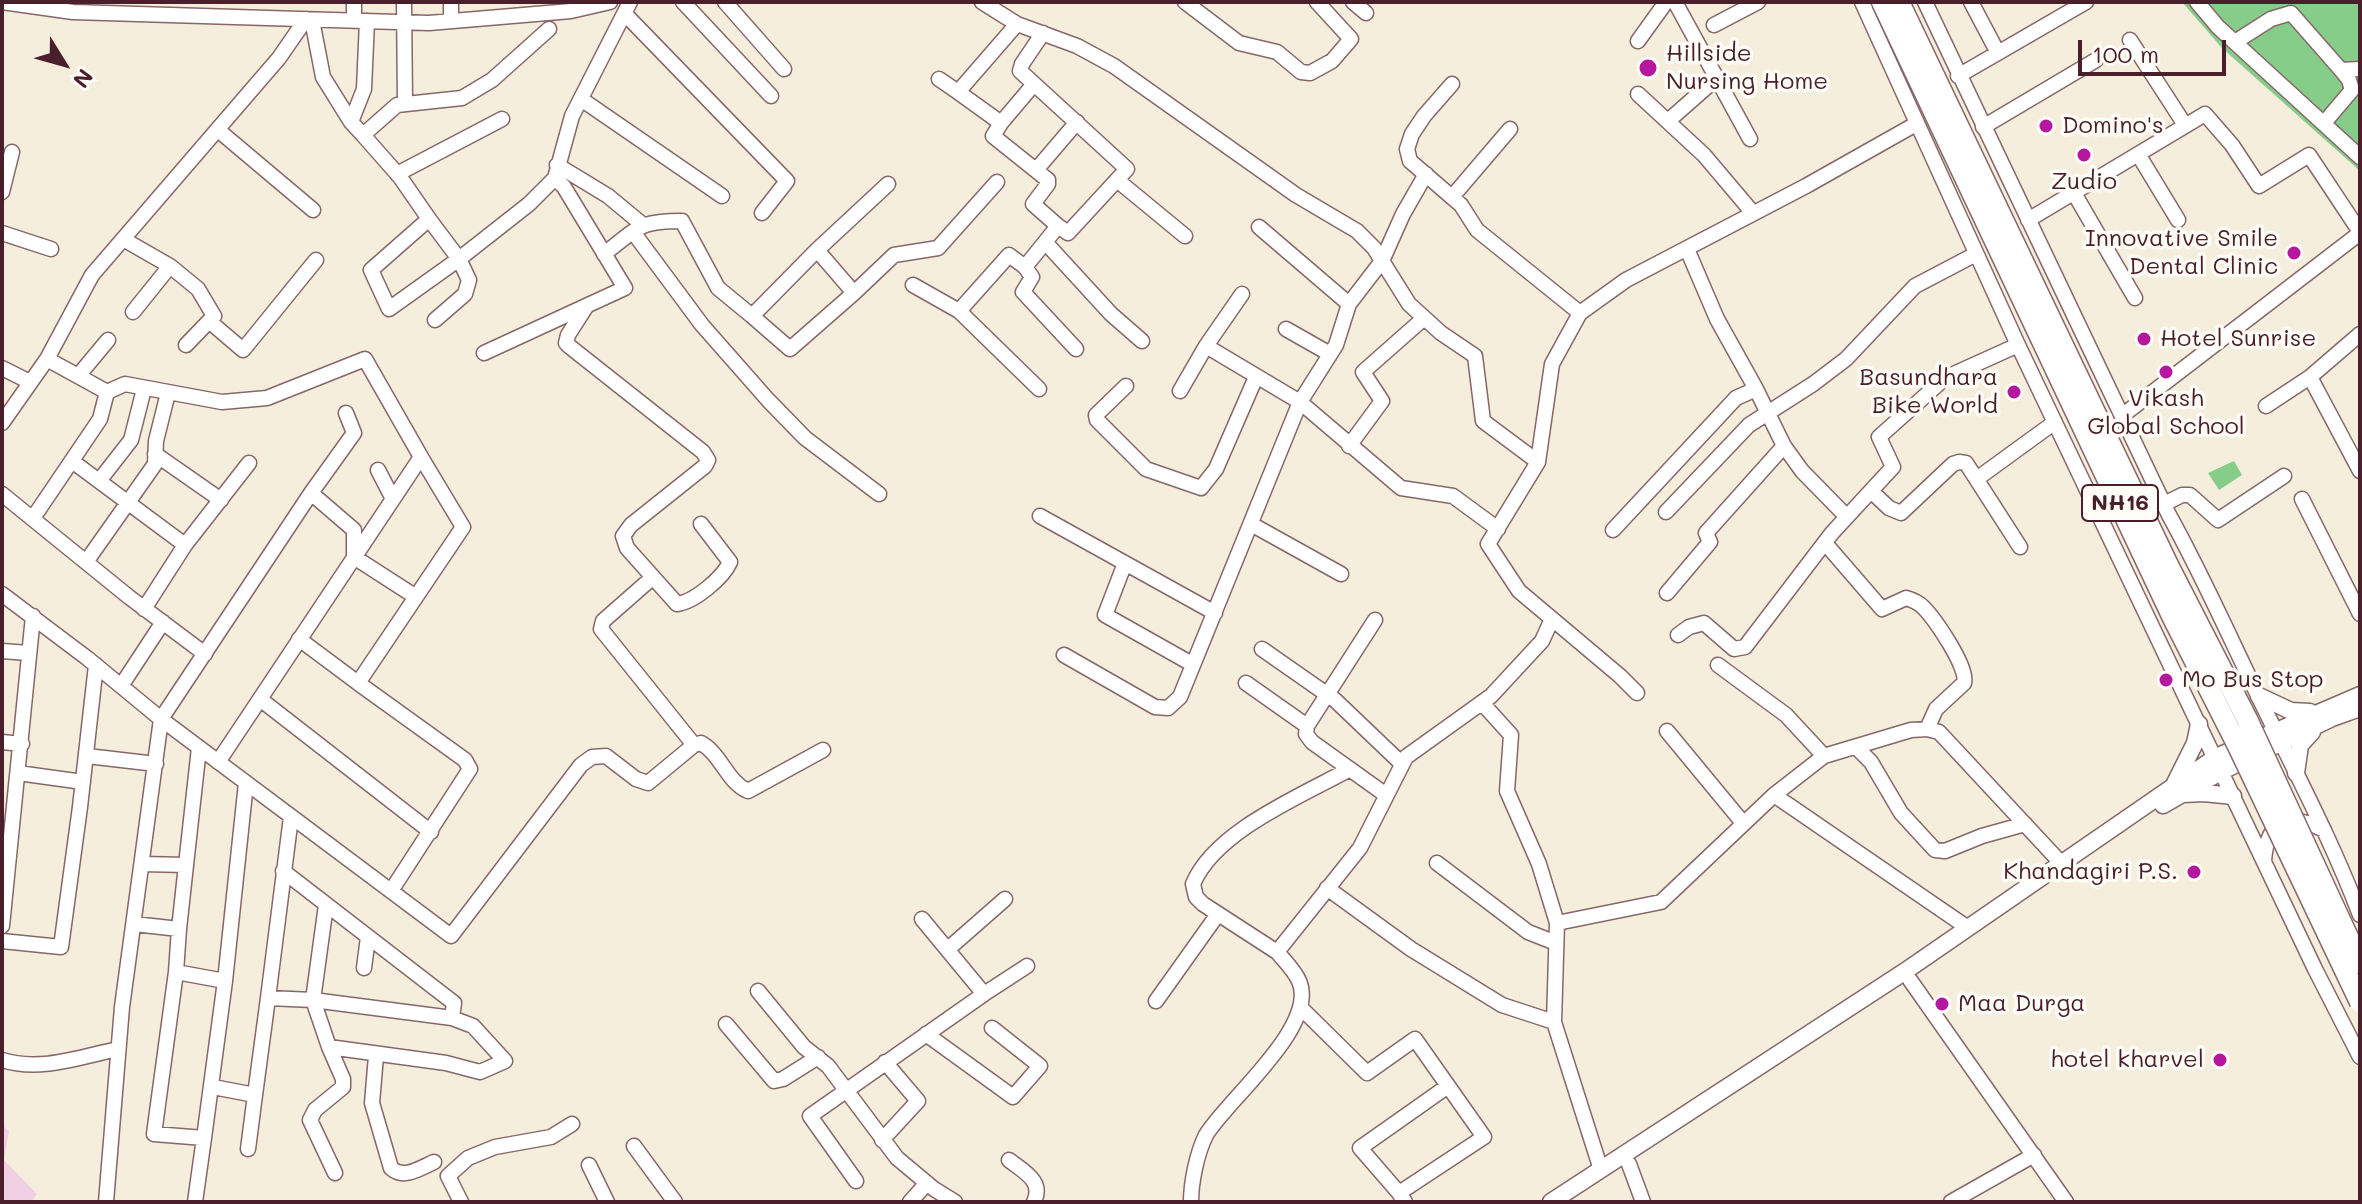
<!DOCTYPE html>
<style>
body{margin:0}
#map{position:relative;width:2362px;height:1204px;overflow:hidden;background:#f6eedc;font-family:Mali,sans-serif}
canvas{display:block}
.frame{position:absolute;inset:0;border:4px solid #4a1f2b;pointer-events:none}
.north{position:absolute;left:24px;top:24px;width:80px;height:80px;-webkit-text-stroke:6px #fdfcf7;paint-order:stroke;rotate:127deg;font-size:22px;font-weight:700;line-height:32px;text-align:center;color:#4a1f2b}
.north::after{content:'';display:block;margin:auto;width:28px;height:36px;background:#4a1f2b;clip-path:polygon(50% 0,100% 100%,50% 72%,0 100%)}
.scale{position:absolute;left:2078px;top:40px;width:148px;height:36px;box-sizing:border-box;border:4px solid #4a1f2b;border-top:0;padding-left:10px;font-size:24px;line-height:28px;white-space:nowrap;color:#4a1f2b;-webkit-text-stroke:6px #fdfcf7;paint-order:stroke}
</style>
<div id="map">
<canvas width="2362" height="1204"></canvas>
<div class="frame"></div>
<div class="north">N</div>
<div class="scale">100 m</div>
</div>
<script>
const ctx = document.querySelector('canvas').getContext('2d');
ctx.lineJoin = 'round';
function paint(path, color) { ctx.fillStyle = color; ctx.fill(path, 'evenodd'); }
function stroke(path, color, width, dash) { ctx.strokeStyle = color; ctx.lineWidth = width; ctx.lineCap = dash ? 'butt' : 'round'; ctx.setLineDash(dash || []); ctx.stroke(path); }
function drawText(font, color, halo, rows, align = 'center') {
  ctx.font = font + ' Mali,sans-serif'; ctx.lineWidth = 7; ctx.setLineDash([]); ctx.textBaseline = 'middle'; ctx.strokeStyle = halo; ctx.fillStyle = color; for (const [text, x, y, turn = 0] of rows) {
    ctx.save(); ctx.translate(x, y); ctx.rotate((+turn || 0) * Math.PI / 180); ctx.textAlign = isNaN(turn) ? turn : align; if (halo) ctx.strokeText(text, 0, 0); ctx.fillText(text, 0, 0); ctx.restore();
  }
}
paint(new Path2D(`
 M2 1125 9 1131 4 1160 37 1194 31 1202H2Z`), '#f1d0e3');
paint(new Path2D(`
 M2182 2H2360V171L2222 48Z
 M2234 461 2242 475 2219 490 2208 473Z`), '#86cd89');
const minor = new Path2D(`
 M2 2 73 12 429 23 571 11 610 2
 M354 2V21
 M404 2 405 102
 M451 2V21
 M683 2 771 96
 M725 2 784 69
 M982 2 1017 24 1077 46 1114 66 1296 195 1357 231 1374 248 1409 304 1441 333 1475 356 1483 421 1538 462
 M1185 2 1239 43 1277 52 1301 72 1310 73 1332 61 1351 39 1317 2
 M1353 2 1366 13
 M1675 2 1750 139
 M1862 2 2018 345 2315 969 2360 1057
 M1925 2 2169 515C2208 585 2239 659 2275 730 2305 791 2336 851 2360 915
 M1971 2 1998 53
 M2197 2 2218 27 2360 157
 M625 14 787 181 762 213
 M312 20 323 77 351 122 363 135
 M1714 25 1758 2
 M1043 33 1022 64 1020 71 1127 169 1068 233 1058 226
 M2130 40 2185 125
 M1638 41 1666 2
 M2235 42 2271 19 2291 13 2341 70
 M1958 76 2086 2
 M939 79 958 92
 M1452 84 1424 116 1412 134 1407 149 1410 161 1461 205 1477 230 1580 313
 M1638 94 1704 155 1753 213
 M581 99 722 196
 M1668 121 1718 77
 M351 122 364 89 367 21
 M1001 123 1034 84
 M2324 123 2352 90 2349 80 2341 70 2360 69
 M1983 127 2096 60
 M218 130 313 210
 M2138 154 2178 220
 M557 165 608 196 643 225
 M1036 170 1077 122
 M397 174 502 119
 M555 178 572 116 630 2
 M1117 180 1185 236
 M2 192 12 152
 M2074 193 2135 298
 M1452 197 1510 129
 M429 219 400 177 363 135 397 105 462 98 492 80 549 29
 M2028 220 2205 114 2232 145 2259 186 2309 155 2360 232
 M1259 227 1349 304
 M633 232 702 325 768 400 805 438 879 494
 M2 233 51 249
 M123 239 170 266
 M1045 242 1111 314 1142 341
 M1687 249 1717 319 1756 389
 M817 250 888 184
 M604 254C638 228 638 221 682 221L718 288 752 316 817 250 854 293 894 255 938 248 997 182
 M1025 267 1032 277 1023 292 1076 349
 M913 285 959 311 1009 255 1025 267 1058 226 1033 204 1048 184V180L993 136 1001 123 958 92 1017 24
 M586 307 568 335 566 343 569 346 703 452 708 460 705 466 631 525 623 536 627 548 677 604C694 602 723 578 730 562L701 524
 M959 311 1039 389
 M133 312 170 266 198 289 214 316 186 345
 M752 316 790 349 854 293
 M435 320 465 294 469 280 459 259 429 219 371 270 389 309 459 259 529 204 555 178 564 187 625 288 484 353
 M209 321 243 350 316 260
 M1286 329 1330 354
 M2360 334 2310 377 2360 471
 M1206 346 1242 294
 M2 368 30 382
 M78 376 108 340
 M1126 386 1096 415 1097 420 1146 469 1201 488 1216 469 1256 377
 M1180 391 1206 346 1300 402 1336 345 1349 304 1382 261 1403 214 1426 174
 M107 392 125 384 222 402 267 398 365 359 421 457
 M2266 406 2310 377
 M2123 415 2360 233
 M2 423 47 359 92 275 279 58 306 19
 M1349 446 1382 401 1363 372 1423 319
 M155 454 221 500
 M72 461 185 545
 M378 470 393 499
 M1978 478 2055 422
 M99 481 131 440 144 389
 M1871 491 1889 508 1901 513 1953 464 1959 462 1966 463 2020 547
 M311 493 354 433 346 413
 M2 494 129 597 205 654
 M2302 499 2360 614
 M2164 504 2182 495H2190L2218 520 2284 476
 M1666 512 1749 425 1813 384 1846 359 1915 286 1976 254
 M1040 516 1215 613
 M33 518 100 419 107 392 47 359
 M1251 524 1341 574
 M1613 530 1736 398 1756 389 1784 446 1802 471 1847 517
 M1825 543 1882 609 1906 598C1913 600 1918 602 1923 607 1934 618 1969 668 1964 683L1936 709 1927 729
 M86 562 155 464 156 441 168 393
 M1125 563 1105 615 1192 664
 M652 578 603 621 601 629 694 745
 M1667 593 1710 542 1706 533 1784 446
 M2 594 87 658 161 719 122 1007 106 1202
 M416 597 354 557V530L311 493 161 719 451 936 581 765 592 757 606 756 636 779 648 783 694 745 701 743C721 754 727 782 748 791L823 750
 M144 609 185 545 249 463
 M1375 620 1307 726 1306 734 1312 742 1386 795
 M1678 635 1689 627 1704 623 1734 649 1745 647 1832 533 1893 467 1879 437 1945 378 2018 345
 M299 639 358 683
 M1262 649 1335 700 1402 764
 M2 651 28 653
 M1064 655 1155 707 1168 708 1180 697 1300 402 1401 488 1453 496 1498 529
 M1718 665 1786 715 1824 756
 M1246 683 1307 726
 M121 686 163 622
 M1637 693 1620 676 1519 591 1488 544 1538 462 1552 364 1580 313 1626 280 1806 186 1916 124
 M260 699 431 832
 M1482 703 1511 735 1507 791 1539 864 1557 923 1554 1022
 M1667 731 1743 823
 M2 742 22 744
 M1856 747 1871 762 1901 813 1935 850 1945 851 1982 836 2025 824
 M87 756 156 764
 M218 762 421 457 463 527 358 683 465 760 470 769 391 891
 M18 773 83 782
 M1774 795 1968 928
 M2264 861C2267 819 2290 812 2324 830
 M1437 863 1528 932 1556 943
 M143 864 186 865 179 929
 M186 865 199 748
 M283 871 454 1003 452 1018 313 1000 268 998 291 817
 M1327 888 1411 949 1502 1005 1554 1022 1601 1170
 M326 905 313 1000 329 1047 446 1063 480 1072 505 1061 473 1026 452 1018
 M1557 923 1661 902 1774 795 1824 756 1911 730 1927 729 1939 732 2061 863
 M134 924 179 929 176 972 225 981 246 783
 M2 926 33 616
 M2 941 61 947 80 807 96 665
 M948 949 1005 899
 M1277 952 1203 904 1196 897 1193 884C1215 831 1301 796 1350 769
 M364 968 368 937
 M176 972 154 1134 204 1138 225 981
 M1910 980 2066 1202
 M758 991 804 1047 828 1066 897 1158 934 1189 955 1202
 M984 994 1027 966
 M1156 1001 1218 914
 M1302 1009 1367 1073 1415 1039 1484 1137 1399 1193 1405 1202
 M726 1024 774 1081 783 1079 818 1057
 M926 1034 1013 1097 1040 1066 992 1028
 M329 1047 343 1079V1087L315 1110 310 1120 335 1173
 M376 1056 372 1103 391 1168C404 1180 420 1168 434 1162
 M2 1060C40 1072 80 1057 118 1049
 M213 1087 255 1095 268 998
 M882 1140 918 1101 885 1062
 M634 1146 675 1202
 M248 1149 255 1095
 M1009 1160C1024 1172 1044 1181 1034 1202
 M1629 1164 1643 1202
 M589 1165 607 1202
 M856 1181 810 1116 984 994 922 919
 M1399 1193 1360 1148 1448 1086
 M195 1202 204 1138
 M461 1202 448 1176 468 1158 495 1147 551 1137 572 1124
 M910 1202 927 1183
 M1191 1202C1191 1182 1197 1153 1206 1135 1227 1100 1319 1026 1299 981 1295 971 1284 960 1277 952L1360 848 1406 757 1491 696 1542 641 1552 619
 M1951 1202 2034 1155`);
const major = new Path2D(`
 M2259 696 2291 711 2310 712
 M2296 773 2300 745 2312 732
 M2175 783 2195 743 2199 724
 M2183 794 2204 793 2233 796
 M2163 805 2222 771 2332 718 2360 708
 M1551 1202 1904 972 2216 757 2360 695`);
stroke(minor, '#866769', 17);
stroke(major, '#866769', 19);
stroke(minor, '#fff', 14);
stroke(major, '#fff', 16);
const highwayBridge = new Path2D(`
 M1882 2 2173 618 2237 744 2360 1002
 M1899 2 2168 565 2247 719 2360 963`);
stroke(highwayBridge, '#866769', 23, []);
stroke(highwayBridge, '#fff', 20);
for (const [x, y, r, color] of [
 [1648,68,10,"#b5179e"],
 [2046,126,8,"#b5179e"],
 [2084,155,8,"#b5179e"],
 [2294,253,8,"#b5179e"],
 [2144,339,8,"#b5179e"],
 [2166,372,8,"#b5179e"],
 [2014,392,8,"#b5179e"],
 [2166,680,8,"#b5179e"],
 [2194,872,8,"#b5179e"],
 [1942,1004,8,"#b5179e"],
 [2220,1060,8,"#b5179e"]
]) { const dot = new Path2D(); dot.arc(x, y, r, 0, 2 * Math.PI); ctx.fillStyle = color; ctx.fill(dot); stroke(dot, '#fdfcf7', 3); }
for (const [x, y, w] of [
 [2120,503,76]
]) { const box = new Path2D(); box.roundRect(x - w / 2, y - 18, w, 36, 6); ctx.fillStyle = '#fdfcf7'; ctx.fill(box); stroke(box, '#4a1f2b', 2); }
drawText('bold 22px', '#4a1f2b', null, [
 ["NH16",2120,503]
]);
drawText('24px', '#4a1f2b', '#fdfcf7', [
 ["Hillside",1666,54],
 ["Nursing Home",1666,82],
 ["Domino's",2062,126],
 ["Zudio",2084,182,"center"],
 ["Innovative Smile",2278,239,"right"],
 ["Dental Clinic",2278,267,"right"],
 ["Hotel Sunrise",2160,339],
 ["Basundhara",1998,378,"right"],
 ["Bike World",1998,406,"right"],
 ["Vikash",2166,399,"center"],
 ["Global School",2166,427,"center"],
 ["Mo Bus Stop",2182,680],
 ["Khandagiri P.S.",2178,872,"right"],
 ["Maa Durga",1958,1004],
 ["hotel kharvel",2204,1060,"right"]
], 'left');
</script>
